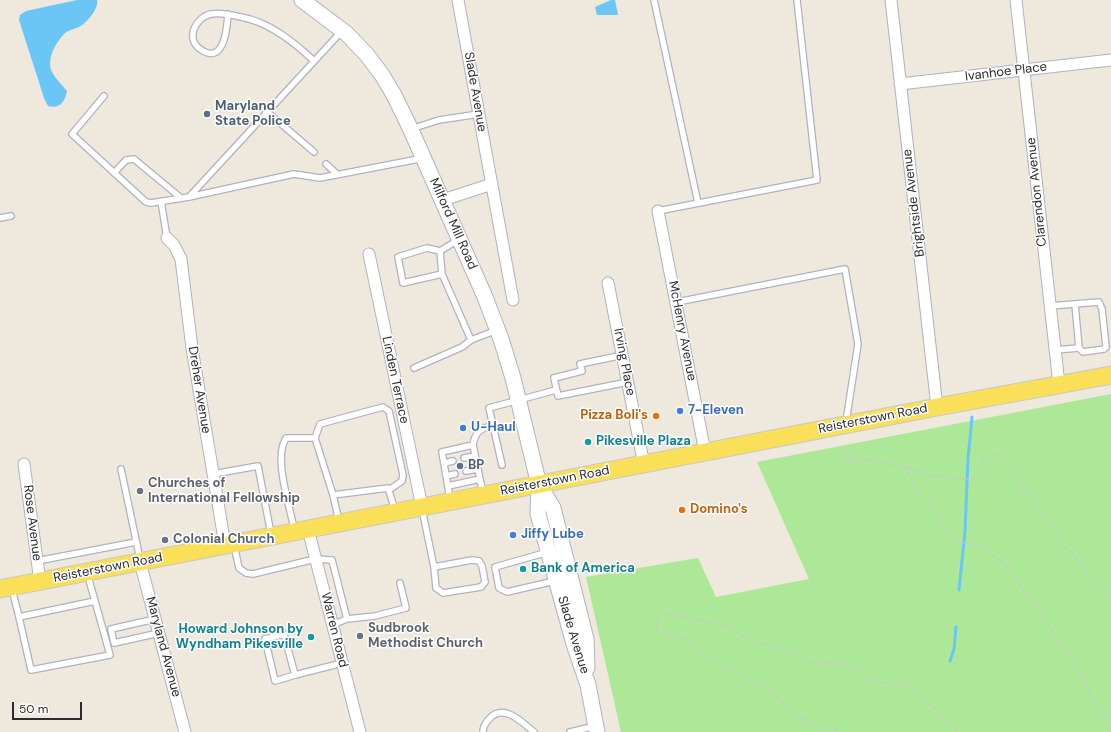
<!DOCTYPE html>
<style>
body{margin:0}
#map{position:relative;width:1111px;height:732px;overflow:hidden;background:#eee8dd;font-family:"DM Sans",sans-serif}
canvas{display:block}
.scale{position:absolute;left:12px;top:702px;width:70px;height:18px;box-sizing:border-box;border:2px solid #2c2c2c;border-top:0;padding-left:5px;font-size:12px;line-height:14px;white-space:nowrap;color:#2c2c2c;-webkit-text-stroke:3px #fff;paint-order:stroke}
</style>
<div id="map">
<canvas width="1111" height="732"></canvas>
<div class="scale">50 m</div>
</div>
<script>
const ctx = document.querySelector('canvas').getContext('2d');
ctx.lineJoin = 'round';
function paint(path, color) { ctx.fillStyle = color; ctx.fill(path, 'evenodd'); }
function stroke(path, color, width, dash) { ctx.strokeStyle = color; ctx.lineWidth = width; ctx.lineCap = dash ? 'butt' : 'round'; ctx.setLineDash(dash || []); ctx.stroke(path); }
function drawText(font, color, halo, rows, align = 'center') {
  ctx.font = font + ' "DM Sans",sans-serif'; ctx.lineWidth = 3; ctx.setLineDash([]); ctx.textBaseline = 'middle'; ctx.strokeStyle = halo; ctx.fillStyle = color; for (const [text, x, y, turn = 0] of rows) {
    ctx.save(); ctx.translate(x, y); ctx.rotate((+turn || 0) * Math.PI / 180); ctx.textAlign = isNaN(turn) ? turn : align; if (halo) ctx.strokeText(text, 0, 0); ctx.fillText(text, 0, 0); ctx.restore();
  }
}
paint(new Path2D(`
 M1111 394V732H621L586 577 698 558 716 597 809 579 757 462Z`), '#ace897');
paint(new Path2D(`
 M77 0H97C99 8 88 21 82 25 77 29 70 29 65 33 56 42 46 59 52 72 55 78 62 85 67 91 65 102 60 109 48 106L44 98 19 20 20 15 26 11Z
 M611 0H615L618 15H597L595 7Z`), '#6bc6f6');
stroke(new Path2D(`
 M959 590 965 531 968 459 972 417
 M950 661 954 649 956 627`), '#6bc6f6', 3);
const lane = new Path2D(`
 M654 0 698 203
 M228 14C227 29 224 66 200 49 185 38 196 17 211 14 220 12 232 15 241 17 269 22 293 41 313 60
 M104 96 72 134 146 202 151 203 189 197 341 32
 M266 111 314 152
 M411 129 439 120 479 114
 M326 164 337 174
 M114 173 126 160 134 159 181 198
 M189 197 294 174 320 178 424 158
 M161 201 167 238
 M658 211 817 180 797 0
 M0 218 11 216
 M458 240 440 251 442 274 471 340 497 330
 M440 251 427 248 398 257 403 283 442 274
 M677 302 845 269 858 344 846 422
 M1075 304 1079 348
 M1050 306 1099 302 1102 309 1106 347 1104 349 1083 352 1079 348 1055 350
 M623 355 580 364 582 371 554 378 558 396 628 382
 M414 368 462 347 471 340
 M315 438 320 424 383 407 389 411 403 475 402 481 389 490
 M473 445C475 432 480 429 493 425
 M464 458 475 456
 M444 463 453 461
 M502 465 489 408 556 390
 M121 469 140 559
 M466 471 478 469
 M213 474 258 466 271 534
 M446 476 455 474
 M448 486 480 479
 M450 499 442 452 473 445 483 494
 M422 509 434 567 436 588 443 593 481 587 485 582 482 566 479 561 472 560 434 567
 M339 521 333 495 388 488 395 510
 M294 529C290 506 273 458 286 438H315L333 495
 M234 545 239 568 246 573 253 574 315 559 332 560 347 619
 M548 552 495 567 499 588 507 592 555 581
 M37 561 136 542
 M12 589 19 617 95 601 87 573
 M19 617 31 670 110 655 95 601
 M155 619 111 629 114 643 159 633
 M332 625 347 619 375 616 406 608 400 583
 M295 675 275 681 265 639 284 634 295 675 342 663
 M483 732C483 726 486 722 490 718 504 703 523 723 534 732
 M570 732 596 726`);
const street = new Path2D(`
 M458 0 513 300
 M891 0 937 407
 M1016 0 1059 384
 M900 84 1111 60
 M443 200 492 184
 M658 211 705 452
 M167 238 174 245 181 259 192 348 225 545
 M369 254 422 507
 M608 283 644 465
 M24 464 40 582
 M308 529 360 732
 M140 562 185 732`);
const secondary = new Path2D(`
 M302 0 347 34 367 55 382 75 394 95 411 130 485 297 501 339 513 378 539 485 538 514 574 644 588 685 597 732
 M539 485 553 508 586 639 587 668`);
const primary = new Path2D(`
 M0 589 937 407 1111 375`);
stroke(lane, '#b1b2c0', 8);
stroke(street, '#b1b2c0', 13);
stroke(secondary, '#b1b2c0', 17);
stroke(primary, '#c8c8c8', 19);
stroke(new Path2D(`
 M855 459 845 452 841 457 842 460 849 462 862 458 899 466 932 476 981 481 982 462 990 455H997L1029 494 1064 546 1111 596
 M905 468 922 496 932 506 953 539 960 543 971 544 981 548 993 555 1004 564 1020 585 1077 667 1094 700 1109 723 1111 732
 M838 732 801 718 769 690 702 657 691 641 656 630 657 618 663 613 731 627 744 638 760 644 776 646 809 663 819 664 839 661 879 683 907 682 959 732`), '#c8c8c8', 1.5, [3, 2]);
stroke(lane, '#fff', 5.5);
stroke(street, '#fff', 11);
stroke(secondary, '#fff', 15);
stroke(primary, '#f9e058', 17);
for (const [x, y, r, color] of [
 [207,114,4,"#5c6f8a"],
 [680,411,4,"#3f7fe0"],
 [656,416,4,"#e8710a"],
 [463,428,4,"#3f7fe0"],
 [588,442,4,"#0f9aa8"],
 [460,466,4,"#5c6f8a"],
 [140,491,4,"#6b7280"],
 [682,510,4,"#e8710a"],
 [513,535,4,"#3f7fe0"],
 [165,540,4,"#6b7280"],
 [523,569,4,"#0f9aa8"],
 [360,636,4,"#6b7280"],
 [311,637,4,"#0f9aa8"]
]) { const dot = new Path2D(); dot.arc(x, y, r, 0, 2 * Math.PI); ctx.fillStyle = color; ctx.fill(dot); stroke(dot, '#fff', 1.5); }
drawText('13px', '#2c2c2c', '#fff', [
 ["Ivanhoe Place",1006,72,-7],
 ["Slade Avenue",475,92,80],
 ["Clarendon Avenue",1037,192,-96],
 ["Brightside Avenue",914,203,-97],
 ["Milford Mill Road",453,224,66],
 ["McHenry Avenue",682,331,79],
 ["Irving Place",624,362,79],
 ["Linden Terrace",395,380,78],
 ["Dreher Avenue",199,390,81],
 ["Reisterstown Road",873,419,-11],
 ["Reisterstown Road",555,481,-11],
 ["Rose Avenue",32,523,83],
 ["Reisterstown Road",108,568,-11],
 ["Warren Road",334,630,76],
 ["Slade Avenue",573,635,73],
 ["Maryland Avenue",163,647,75]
]);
drawText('bold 13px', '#4e5e75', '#fff', [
 ["Maryland",215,107],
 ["State Police",215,122],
 ["BP",468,466]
], 'left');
drawText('bold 13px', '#366cbe', '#fff', [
 ["7-Eleven",688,411],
 ["U-Haul",471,428],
 ["Jiffy Lube",521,535]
], 'left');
drawText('bold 13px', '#c56008', '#fff', [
 ["Pizza Boli's",648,416],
 ["Domino's",690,510,"left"]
], 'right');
drawText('bold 13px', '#0d838f', '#fff', [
 ["Pikesville Plaza",596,442],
 ["Bank of America",531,569],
 ["Howard Johnson by",303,630,"right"],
 ["Wyndham Pikesville",303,645,"right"]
], 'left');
drawText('bold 13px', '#5b616d', '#fff', [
 ["Churches of",148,484],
 ["International Fellowship",148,499],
 ["Colonial Church",173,540],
 ["Sudbrook",368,629],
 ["Methodist Church",368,644]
], 'left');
</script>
